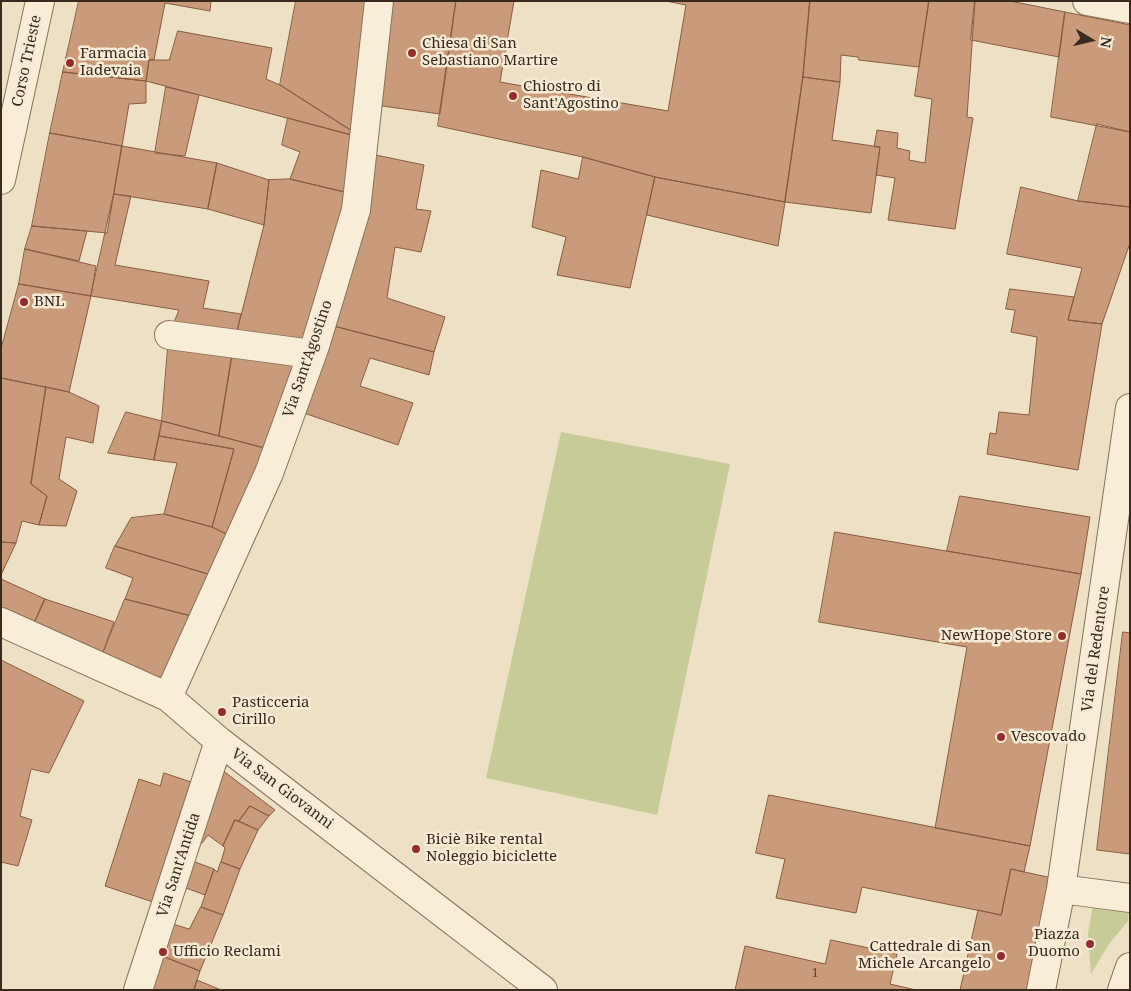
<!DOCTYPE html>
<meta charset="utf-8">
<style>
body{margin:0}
#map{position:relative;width:1131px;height:991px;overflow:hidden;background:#ede0c4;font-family:"Noto Serif",serif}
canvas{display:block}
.frame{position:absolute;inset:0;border:2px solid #382a1f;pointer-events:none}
.north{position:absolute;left:1066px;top:15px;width:50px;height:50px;-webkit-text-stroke:4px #f5ebd4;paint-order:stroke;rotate:99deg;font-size:14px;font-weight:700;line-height:20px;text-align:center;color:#382a1f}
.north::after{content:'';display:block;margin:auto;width:18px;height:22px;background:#382a1f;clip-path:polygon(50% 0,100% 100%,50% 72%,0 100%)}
</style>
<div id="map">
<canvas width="1131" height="991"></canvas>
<div class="frame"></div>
<div class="north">N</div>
</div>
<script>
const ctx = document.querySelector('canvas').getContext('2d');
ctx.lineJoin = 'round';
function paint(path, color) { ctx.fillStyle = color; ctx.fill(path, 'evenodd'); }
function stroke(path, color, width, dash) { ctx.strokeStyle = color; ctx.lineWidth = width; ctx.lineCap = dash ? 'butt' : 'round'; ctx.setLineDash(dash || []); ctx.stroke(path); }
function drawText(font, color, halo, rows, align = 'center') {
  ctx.font = font + ' "Noto Serif",serif'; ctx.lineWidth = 5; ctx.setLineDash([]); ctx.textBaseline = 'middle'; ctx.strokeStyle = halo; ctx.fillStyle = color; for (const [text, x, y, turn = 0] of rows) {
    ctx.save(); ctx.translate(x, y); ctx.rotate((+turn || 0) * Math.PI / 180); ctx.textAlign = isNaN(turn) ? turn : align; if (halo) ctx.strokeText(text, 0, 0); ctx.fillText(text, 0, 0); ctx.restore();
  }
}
paint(new Path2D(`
 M561 432 730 464 657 815 486 778Z
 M1094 901 1129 907 1128 921 1109 944 1091 974 1088 933Z`), '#c6cb98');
const building = new Path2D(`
 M79 1H211L210 11 165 3 154 60H149L146 81 63 72Z
 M296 1H379L363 138 280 85Z
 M382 1H456L440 114 368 104Z
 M456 1H514L500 82 668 111 686 5 666 1H810L803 77 785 202 655 177 583 157 438 126Z
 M810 1H929L919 67 859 60 858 57 841 55 840 82 803 77Z
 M929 1H975L967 117 973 118 955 229 888 220 895 178 876 175 880 147H874L877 130 898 133 897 148 910 151 909 160 925 163 932 99 915 96Z
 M975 1H1010L1065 12 1059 57 971 40Z
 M1065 12 1130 25V132L1051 117Z
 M178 31 272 48 266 79 280 85 363 138 146 81 149 60H169Z
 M63 72 146 81V103L129 104 122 146 50 133Z
 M803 77 840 82 832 140 880 147 871 213 785 202Z
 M166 87 199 95 185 156 155 153Z
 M288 118 363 138 357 195 290 179 300 152 282 145Z
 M1097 124 1130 132V207L1078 201Z
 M50 133 122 146 107 233 32 226Z
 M122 146 217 163 208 209 114 194Z
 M361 152 424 165 416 209 431 211 421 252 395 247 387 298 445 317 434 352 322 323Z
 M583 157 655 177 630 288 557 275 566 237 532 227 541 170 578 179Z
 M217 163 269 180 264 225 208 209Z
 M655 177 785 202 778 246 647 215Z
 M290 179 357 195 312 354 234 343 264 225 269 180Z
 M1021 187 1078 201 1130 207V243L1102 324 1068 320 1082 268 1007 254Z
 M114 194 131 196 115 265 209 281 203 308 241 314 234 343 169 335 179 310 91 296Z
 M32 226 87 231 79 261 25 249Z
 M25 249 96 266 91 296 19 284Z
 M19 284 91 296 69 392 1 378V349Z
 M1010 289 1074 297 1068 320 1102 324 1078 470 987 454 990 433 996 434 999 412 1029 415 1037 337 1011 332 1015 310 1006 309Z
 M322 323 434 352 429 375 370 358 360 386 413 403 398 445 292 409Z
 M169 335 234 343 219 436 162 421Z
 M234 343 315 346 276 451 219 436Z
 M1 378 46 387 31 484 47 496 39 525 22 521 16 543 1 542Z
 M46 387 69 392 99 406 93 443 66 437 59 479 77 491 66 526 39 525 47 496 31 484Z
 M126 412 162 421 154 460 108 453Z
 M162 421 276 451 239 540 212 527 234 449 159 436Z
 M159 436 234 449 212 527 164 514 177 463 154 460Z
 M960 496 1090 517 1081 574 947 551Z
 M164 514 212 527 239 540 221 578 115 546 131 518Z
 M835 532 1081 574 1030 846 935 828 967 647 819 622Z
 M1 542 16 543 1 575Z
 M115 546 221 578 203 619 125 599 133 578 106 568Z
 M1 579 45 599 29 635 1 622Z
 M45 599 114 622 98 666 29 635Z
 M125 599 203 619 168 697 98 666Z
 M1123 632 1130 633V854L1097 850Z
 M1 660 84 701 49 773 31 769 20 816 32 820 18 866 1 862Z
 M218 767 275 810 269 816 250 806 239 821 235 820 223 846 208 835 202 843 192 840Z
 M164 773 197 784 159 904 105 886 139 779 160 786Z
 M769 795 1030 846 1024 872 1011 869 1001 915 862 887 856 913 776 898 785 859 756 853Z
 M250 806 269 816 258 830 239 821Z
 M235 820 258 830 240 869 221 862 225 848 223 846Z
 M187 859 214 869 205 895 178 885Z
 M221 862 240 869 223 915 201 907 214 869 217 872Z
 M1011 869 1052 878 1027 990H960L978 910 1001 915Z
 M201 907 223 915 200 971 157 954 166 922 189 929Z
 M831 940 897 954 890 984 916 990H735L745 946 825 964Z
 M157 954 200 971 194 990H145Z
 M197 980 221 990H194Z`);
paint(building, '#ca9b7b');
stroke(building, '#865c41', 1);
const minor = new Path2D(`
 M1087 1 1130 9
 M1 180 40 1
 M169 335 312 354
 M1 622 168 697 219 741 543 990
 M168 697 269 473 315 346 356 210 379 1
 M1061 889 1130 898
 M138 990 219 741
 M1041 990 1061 889 1130 408
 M1122 990 1130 967`);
stroke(minor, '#87725b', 30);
stroke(minor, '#f8eed7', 28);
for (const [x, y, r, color] of [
 [412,53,5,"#952d2e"],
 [70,63,5,"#952d2e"],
 [513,96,5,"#952d2e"],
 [24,302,5,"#952d2e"],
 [1062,636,5,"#952d2e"],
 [222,712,5,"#952d2e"],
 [1001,737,5,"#952d2e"],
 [416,849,5,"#952d2e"],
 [1090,944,5,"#952d2e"],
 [163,952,5,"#952d2e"],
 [1001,956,5,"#952d2e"]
]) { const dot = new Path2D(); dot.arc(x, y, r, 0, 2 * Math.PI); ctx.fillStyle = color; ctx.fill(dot); stroke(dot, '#f5ebd4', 2); }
drawText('12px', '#5c4636', null, [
 ["1",815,974]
]);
drawText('15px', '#382a1f', '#f5ebd4', [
 ["Chiesa di San",422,44],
 ["Sebastiano Martire",422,61],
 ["Farmacia",80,54],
 ["Iadevaia",80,71],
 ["Chiostro di",523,87],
 ["Sant'Agostino",523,104],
 ["BNL",34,302],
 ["NewHope Store",1052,636,"right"],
 ["Pasticceria",232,703],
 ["Cirillo",232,720],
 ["Vescovado",1011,737],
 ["Biciè Bike rental",426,840],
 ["Noleggio biciclette",426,857],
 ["Piazza",1080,935,"right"],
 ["Duomo",1080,952,"right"],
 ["Cattedrale di San",991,947,"right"],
 ["Michele Arcangelo",991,964,"right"],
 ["Ufficio Reclami",173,952]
], 'left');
drawText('15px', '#382a1f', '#f5ebd4', [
 ["Corso Trieste",27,61,-78],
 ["Via Sant'Agostino",308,359,-71],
 ["Via del Redentore",1096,649,-82],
 ["Via San Giovanni",282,789,37],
 ["Via Sant'Antida",179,865,-72]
]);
</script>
